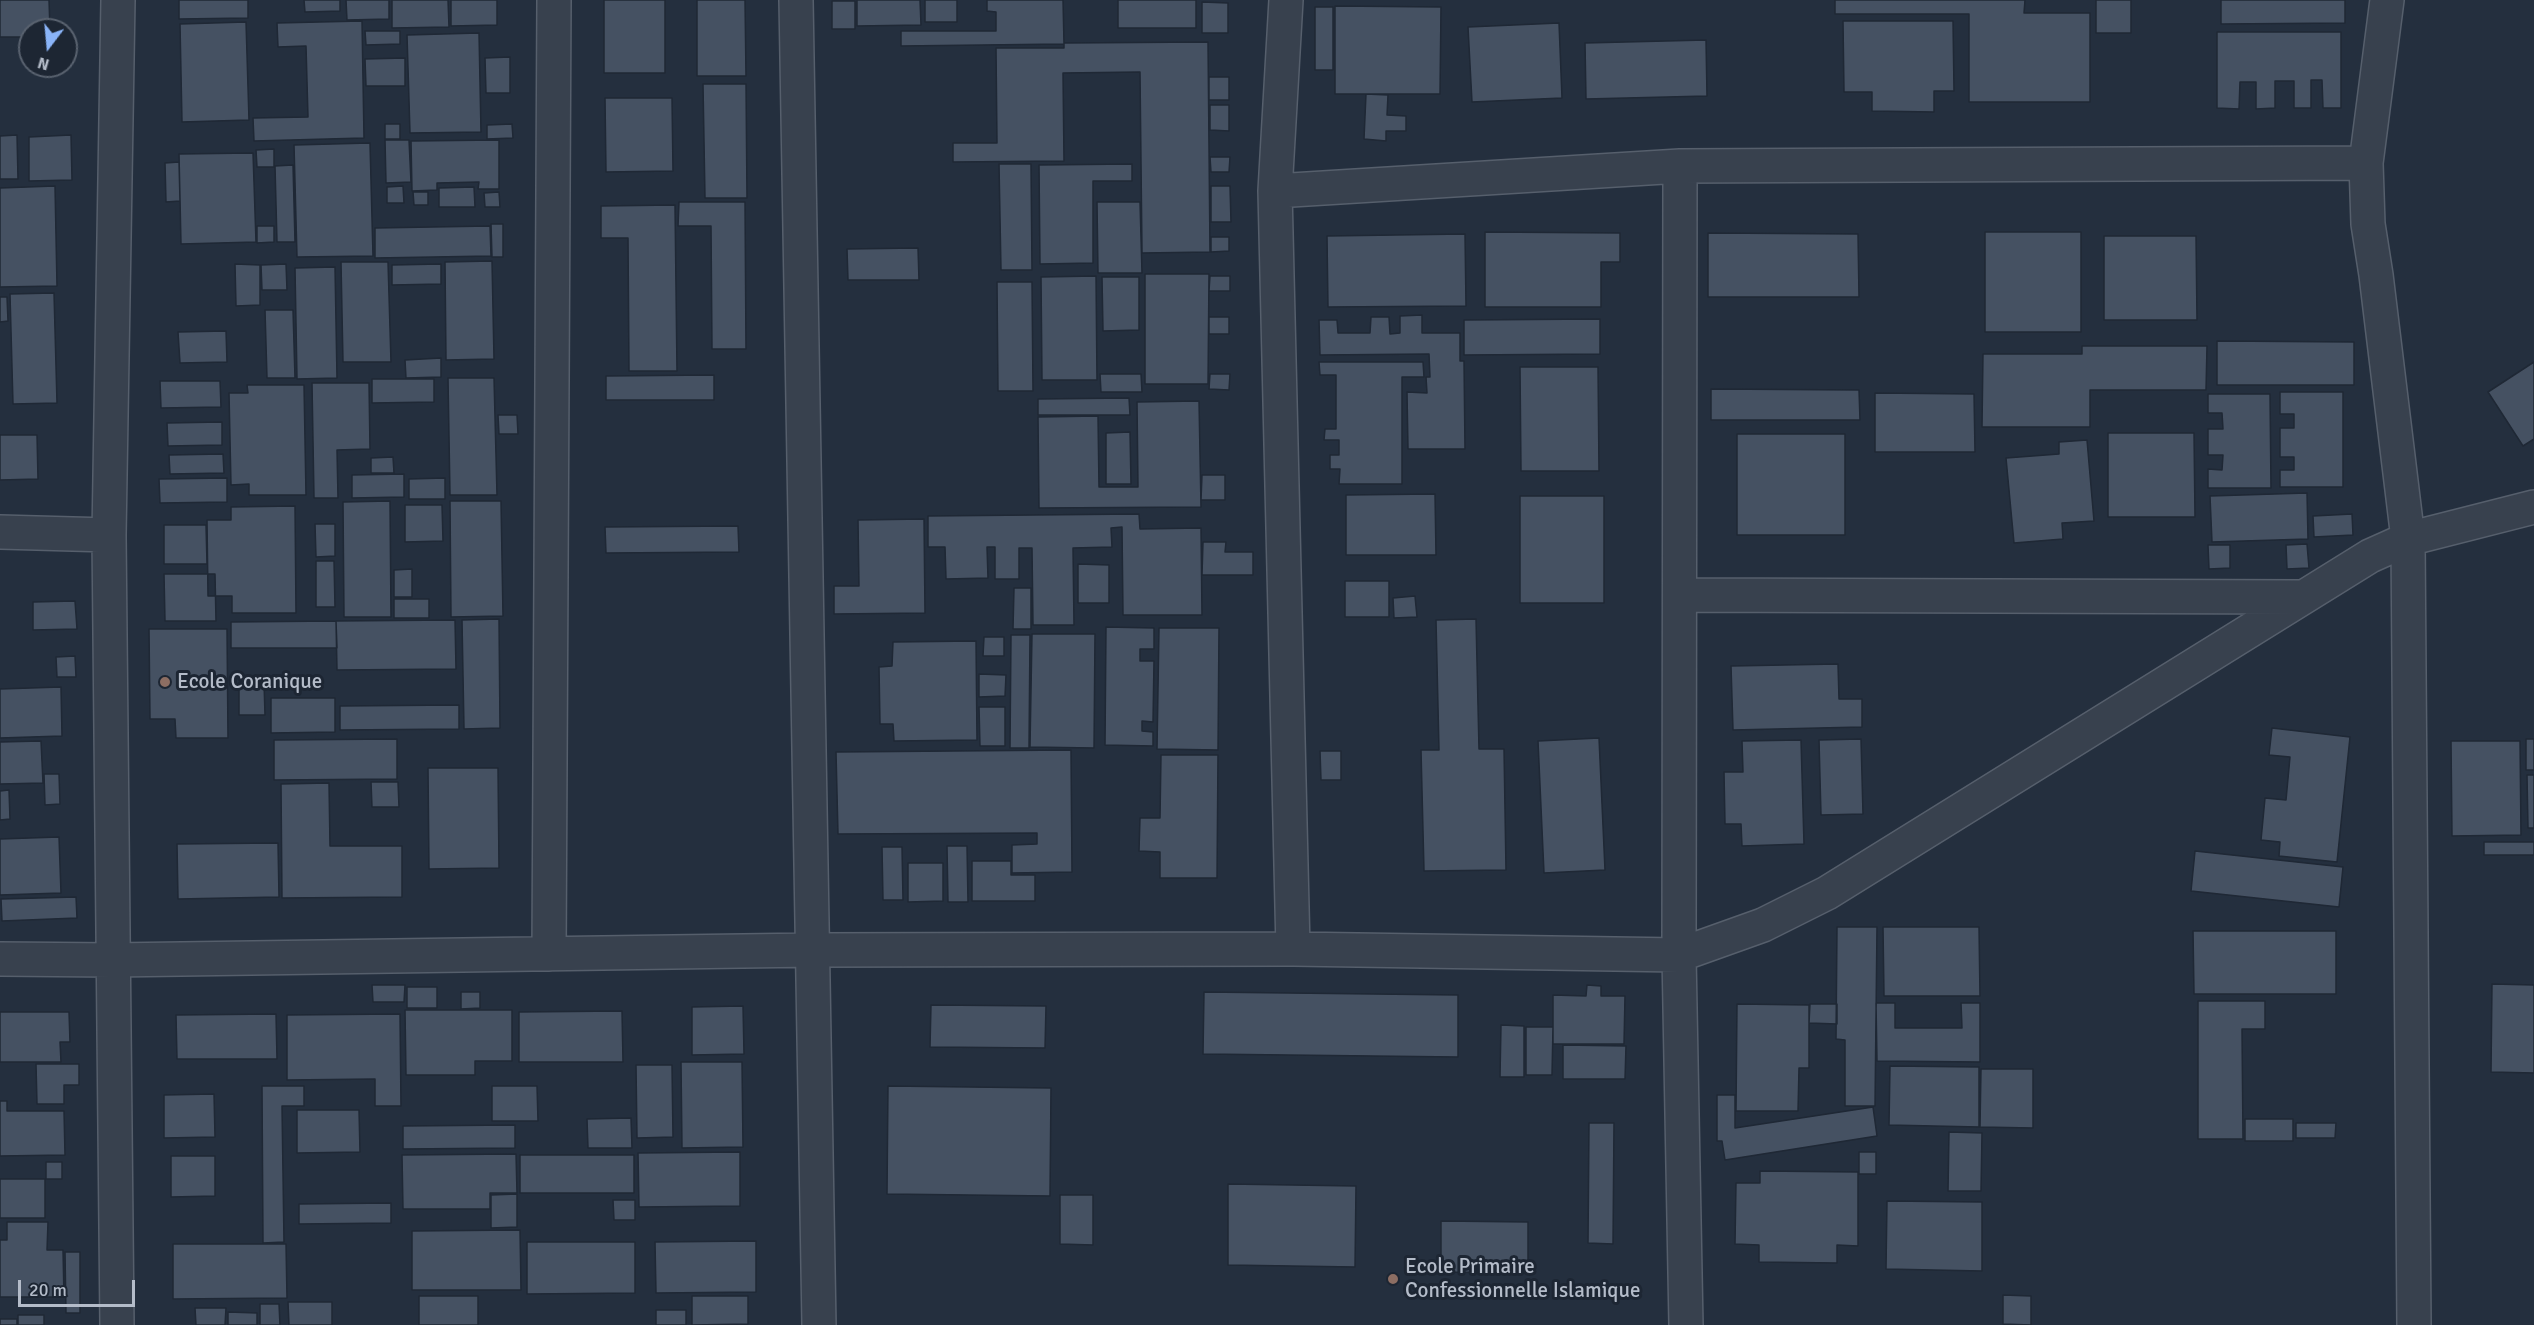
<!DOCTYPE html>
<style>
body{margin:0}
#map{position:relative;width:2534px;height:1325px;overflow:hidden;background:#242f3e;font-family:Signika,sans-serif}
canvas{display:block}
.north{position:absolute;left:18px;top:18px;width:60px;height:60px;box-sizing:border-box;background:#1d2633;border:2px solid #59626f;border-radius:50%;rotate:196deg;font-size:16px;font-weight:700;line-height:24px;text-align:center;color:#b4bcc9}
.north::after{content:'';display:block;margin:auto;width:21px;height:27px;background:#8ab4f8;clip-path:polygon(50% 0,100% 100%,50% 72%,0 100%)}
.scale{position:absolute;left:18px;top:1280px;width:117px;height:27px;box-sizing:border-box;border:3px solid #b4bcc9;border-top:0;padding-left:8px;font-size:18px;line-height:21px;white-space:nowrap;color:#b4bcc9;-webkit-text-stroke:4px #1d2633;paint-order:stroke}
</style>
<div id="map">
<canvas width="2534" height="1325"></canvas>
<div class="north">N</div>
<div class="scale">20 m</div>
</div>
<script>
const ctx = document.querySelector('canvas').getContext('2d');
ctx.lineJoin = 'round';
function paint(path, color) { ctx.fillStyle = color; ctx.fill(path, 'evenodd'); }
function stroke(path, color, width, dash) { ctx.strokeStyle = color; ctx.lineWidth = width; ctx.lineCap = dash ? 'butt' : 'round'; ctx.setLineDash(dash || []); ctx.stroke(path); }
function drawText(font, color, halo, rows, align = 'center') {
  ctx.font = font + ' Signika,sans-serif'; ctx.lineWidth = 6; ctx.setLineDash([]); ctx.textBaseline = 'middle'; ctx.strokeStyle = halo; ctx.fillStyle = color; for (const [text, x, y, turn = 0] of rows) {
    ctx.save(); ctx.translate(x, y); ctx.rotate((+turn || 0) * Math.PI / 180); ctx.textAlign = isNaN(turn) ? turn : align; if (halo) ctx.strokeText(text, 0, 0); ctx.fillText(text, 0, 0); ctx.restore();
  }
}
const building = new Path2D(`
 M0 0H49L50 30H30V37H0Z
 M179 0H248V18L179 19Z
 M304 0H340V11L305 12Z
 M346 0H389V19L347 20Z
 M392 0H448L449 27 392 28Z
 M451 0H497V25L451 26Z
 M604 0H665V73H604Z
 M697 0H745L746 76H697Z
 M857 0H920L921 25 857 26Z
 M925 0H957V22H925Z
 M987 0H1063L1064 44 901 46V31H996V12L987 11Z
 M1118 0H1196V28H1118Z
 M1835 0H2025L2024 13H2090V102H1969V14H1835Z
 M2096 0H2131V33H2096Z
 M2221 0H2345V23L2221 24Z
 M832 1H855V29H832Z
 M1202 2 1228 3V33H1202Z
 M1335 6 1441 7 1440 94H1335Z
 M1315 7H1333V70H1315Z
 M362 21 364 138 254 141 253 118 308 117 306 46 278 47 277 23Z
 M1843 21H1953L1954 91H1934V112L1872 111V92H1844Z
 M246 22 249 120 182 122 180 24Z
 M1559 23 1562 98 1472 102 1468 27Z
 M365 31H400V44L366 45Z
 M2217 32H2341V108H2323L2322 80H2311V108H2294V81H2275V108L2256 109V82H2240L2239 109 2217 108Z
 M479 33 481 132 410 133 407 35Z
 M1706 40 1707 96 1586 99 1585 43Z
 M1208 42 1210 252 1142 253 1140 72 1063 73 1064 161 953 162V143H997L996 48H1064V43Z
 M510 57V93H486L485 58Z
 M405 58V86H366L365 59Z
 M1209 77H1229V100H1209Z
 M703 84H746L747 198H705Z
 M1366 94 1388 95 1387 115 1406 116V131H1386V141L1364 139Z
 M605 98H672L673 171 606 172Z
 M1210 105H1229V131L1210 130Z
 M385 124H400V139H385Z
 M512 124 513 138 487 139V125Z
 M17 135 18 179H0V136Z
 M71 135 72 180 29 181V137Z
 M385 140H409L411 182 386 183Z
 M499 140V189H478L479 182 437 183V190L412 191 411 141Z
 M370 143 373 256 297 257 294 145Z
 M274 149V167H257L256 150Z
 M253 153 256 242 181 244 179 154Z
 M1210 157H1230L1229 172H1211Z
 M179 162 180 201 166 202 165 163Z
 M999 164H1031L1032 270H1001Z
 M1132 164V181H1093V263L1040 264 1039 165Z
 M293 165 295 242H277L275 166Z
 M55 186 57 286 0 287V188Z
 M403 186 404 203H387V187Z
 M1211 186H1230L1231 222H1211Z
 M474 187 475 207H439V188Z
 M413 192H428V205H414Z
 M499 192 500 207H485L484 193Z
 M679 202H745L746 349H712L711 226H678Z
 M1097 202H1140L1142 273H1098Z
 M675 205 677 371H629L628 238H601V206Z
 M491 224H503V257H492Z
 M257 226H274V242L257 243Z
 M490 226 491 256 375 258V228Z
 M1485 232 1620 233V262H1601V307H1485Z
 M1985 232H2081V332H1985Z
 M1708 233 1858 234 1859 297H1708Z
 M1465 234 1466 306 1328 307 1327 236Z
 M2104 236H2196L2197 320H2104Z
 M1211 237H1229V251L1211 252Z
 M918 248 919 280H848L847 249Z
 M492 261 494 359 446 360 445 262Z
 M341 262H388L391 362H343Z
 M235 264 260 265V305L236 306Z
 M286 264 287 290H262L261 265Z
 M441 264V284L392 285V265Z
 M335 267 337 378 297 379 295 268Z
 M1145 274H1209L1208 384H1145Z
 M1096 276 1097 380H1042L1041 277Z
 M1210 276H1230V291H1209Z
 M1102 277H1139V330L1103 331Z
 M997 282H1032L1033 391H998Z
 M54 293 57 403 13 404 10 294Z
 M0 297H7L8 321 0 322Z
 M265 310H293L295 378H267Z
 M1422 315V333H1460V361H1464L1465 449H1408L1407 392 1427 393 1426 377H1430L1429 354 1320 355 1319 320H1337L1338 333H1370L1371 317H1389L1390 334 1400 333V316Z
 M1209 317H1229V334H1209Z
 M1600 319V354L1464 355V320Z
 M226 331 227 362 180 363 178 332Z
 M2217 341 2354 342V385H2217Z
 M2082 346H2207L2206 390H2090V427H1982L1983 354H2082Z
 M441 358V377L406 378 405 360Z
 M1319 362H1423L1424 377H1402V484H1339L1340 469H1330V455H1339V440H1324L1325 429H1336V375H1320Z
 M2534 362V439L2523 446 2488 392Z
 M1520 367H1598L1599 471H1521Z
 M1100 374H1141L1142 392H1101Z
 M1210 374H1230L1229 390 1209 389Z
 M714 375V400H606V376Z
 M448 378H494L497 495H450Z
 M372 379H434V402L372 403Z
 M160 381H220L221 407 161 408Z
 M312 383H369L370 449 337 450 338 498H314Z
 M247 385H304L306 495H249V484L231 485 229 393H248Z
 M1711 389 1859 390 1860 420H1711Z
 M2280 392H2343V487H2280V470H2294V457H2280V428H2294V414H2280Z
 M1875 393 1974 394 1975 452H1875Z
 M2208 394H2270L2271 488H2208V469L2222 470 2223 455H2208V429H2223L2222 413H2208Z
 M1129 398 1130 415H1038V399Z
 M1199 401 1201 507 1039 508 1038 417 1098 416 1099 487H1138L1137 402Z
 M498 415H517L518 434H499Z
 M222 422V445L168 446 167 423Z
 M1130 432 1131 484H1106V433Z
 M2108 433H2194L2195 517H2108Z
 M1737 434H1845V535H1737Z
 M0 435H37L38 479 0 480Z
 M2087 440 2094 521 2062 523 2063 539 2014 543 2006 458 2059 454V442Z
 M223 454 224 473 170 474 169 455Z
 M393 457 394 473H371V458Z
 M404 474V497L352 498V475Z
 M1202 475H1225V500H1201Z
 M227 478V502L160 503 159 479Z
 M445 478V499H409V479Z
 M2307 493 2308 539 2212 542 2210 496Z
 M1435 494 1436 555H1346V495Z
 M1520 496H1604V603H1520Z
 M390 501 391 617H344L343 502Z
 M450 501H501L503 616 451 617Z
 M405 505H442L443 541 405 542Z
 M295 506 296 613H232V596H208L207 520H231V507Z
 M1139 514 1140 529 1201 528 1202 615H1123L1122 527 1111 528 1112 547 1073 548 1074 625H1033L1032 548H1019V579H995V547H987L988 578 946 579 945 547H928V516Z
 M2352 514 2353 535 2314 537 2313 516Z
 M924 519 925 613 834 614V586H859L858 520Z
 M315 524H335V556L316 557Z
 M164 525H206L207 564H164Z
 M738 526 739 552 606 553 605 527Z
 M1203 542H1226L1225 552H1253V575H1202Z
 M2307 544 2309 568 2287 569 2286 545Z
 M2208 545H2230V568L2209 569Z
 M316 561H334L335 607H316Z
 M1078 564 1109 565V603H1078Z
 M412 569V597H394V570Z
 M164 574H215L216 621H165Z
 M1345 581H1389V617H1345Z
 M1014 588H1031V629H1013Z
 M1415 596 1417 617 1394 618 1393 598Z
 M394 599H429V618H394Z
 M75 601 77 629 33 630V602Z
 M499 619 500 728 464 729 462 620Z
 M1476 619 1479 749H1504L1506 870 1424 871 1421 750H1439L1436 620Z
 M455 620 456 669 337 670 336 621Z
 M336 621 337 648H231V622Z
 M1106 627 1154 628V649H1140V661H1154L1153 722 1142 721V731L1153 732V746L1105 745Z
 M1159 628H1219L1218 750 1157 749Z
 M149 629H227L228 738H176L175 719H150Z
 M1032 634H1095L1094 748 1030 747Z
 M1011 635H1030L1029 748H1010Z
 M984 637H1004V656H983Z
 M976 641 977 740 894 741 893 724H880L879 667 892 666 893 642Z
 M75 656 76 677H57L56 657Z
 M1838 664 1839 699H1862V727L1733 730 1731 666Z
 M979 674 1006 675 1005 696 979 697Z
 M239 682H264L265 715H239Z
 M61 687 62 736 0 738V689Z
 M271 698H335V732L271 733Z
 M459 705V729L340 730V706Z
 M979 707H1005V746H980Z
 M2272 728 2350 737 2337 862 2279 856 2280 842 2261 840 2265 798 2286 800 2290 757 2269 755Z
 M1599 738 1605 870 1544 873 1538 741Z
 M397 739V779L274 780V740Z
 M1861 739 1863 814 1821 815 1819 740Z
 M2526 739H2534V770H2526Z
 M1801 740 1804 844 1742 846 1741 824H1725L1724 772H1743L1742 741Z
 M41 741 43 783 0 784V742Z
 M2451 741H2520L2521 835 2452 836Z
 M1071 750 1072 872 1012 873V845L1037 844V833L838 834 836 752Z
 M1320 751H1341V780H1321Z
 M1161 755H1218L1217 878H1160V852L1139 851 1140 818H1160Z
 M428 768H498L499 868 429 869Z
 M44 774H59L60 804 45 805Z
 M2527 775H2534V828H2528Z
 M371 782H398L399 807H372Z
 M329 783 330 846H402V897L282 898 281 784Z
 M9 790 10 819 0 820V791Z
 M59 837 61 893 0 895V839Z
 M2484 842H2534V855H2484Z
 M278 843 279 897 178 899 177 844Z
 M947 846H967L968 902H948Z
 M882 847H902L903 900H883Z
 M2195 851 2343 867 2339 907 2191 891Z
 M972 861H1011V875H1035V901H972Z
 M908 863H943V901L908 902Z
 M76 897 77 918 2 921 1 899Z
 M1837 927H1877L1875 1106H1845V1040L1836 1039Z
 M1883 927H1979L1980 996H1884Z
 M2193 931H2336V994H2194Z
 M2492 984 2534 985V1073L2491 1072Z
 M372 985H405L404 1002H373Z
 M1587 985 1601 986V996H1625L1624 1044H1553V995L1586 996Z
 M407 987H437V1008H407Z
 M461 992H480V1008L461 1009Z
 M1204 992 1458 995V1057L1203 1054Z
 M2198 1001H2265V1029H2242L2243 1139H2198Z
 M1876 1003H1895V1028H1962L1961 1003H1980V1062L1877 1061Z
 M1737 1004 1809 1005V1068H1799L1798 1111H1736Z
 M1810 1004H1837V1024L1809 1023Z
 M931 1005 1046 1006 1045 1048 930 1047Z
 M743 1006 744 1054 692 1055V1007Z
 M405 1010H512V1061H475V1075H406Z
 M622 1011 623 1062H519V1012Z
 M0 1012H69L70 1042H60L61 1062H0Z
 M276 1014 277 1059H177L176 1015Z
 M400 1014 401 1106H375V1079L287 1080V1015Z
 M1501 1025 1524 1026V1077H1500Z
 M1526 1027H1553L1552 1075H1526Z
 M1563 1045 1626 1046 1625 1079H1563Z
 M681 1062H742L743 1147 682 1148Z
 M36 1064H79V1085H64V1104H37Z
 M636 1065H672L673 1137 637 1138Z
 M1890 1066 1979 1067V1127L1889 1125Z
 M1981 1069H2033V1128L1980 1127Z
 M262 1086H304V1106H282L284 1242 263 1243Z
 M492 1086H537L538 1121H492Z
 M888 1086 1051 1088 1050 1196 887 1194Z
 M214 1094 215 1137 164 1138V1095Z
 M1717 1095H1735V1128L1873 1107 1877 1136 1725 1160 1722 1141H1717Z
 M0 1101H7V1111H64L65 1155 0 1156Z
 M297 1110H359L360 1152 297 1153Z
 M631 1118 632 1148H588L587 1119Z
 M2245 1119H2293V1141H2245Z
 M1589 1123H1614L1613 1244 1588 1243Z
 M2296 1123H2336L2335 1138H2296Z
 M515 1125V1148L403 1149V1126Z
 M1949 1132 1982 1133 1981 1191H1948Z
 M740 1152V1206L639 1207 638 1153Z
 M1859 1152H1876V1174H1859Z
 M516 1154 517 1193H490V1209H403L402 1155Z
 M520 1155H634V1193H520Z
 M171 1156H215V1196L171 1197Z
 M46 1162H62V1179H46Z
 M1760 1171 1858 1172V1246L1837 1245V1263L1759 1262V1245L1735 1244 1736 1183H1760Z
 M0 1179H45V1218H0Z
 M1228 1184 1356 1186 1355 1267 1228 1265Z
 M517 1194V1227L491 1228V1195Z
 M1060 1195H1093V1245L1060 1244Z
 M613 1200H635V1220H614Z
 M1887 1201 1982 1202V1271L1886 1269Z
 M391 1203V1223L299 1224V1204Z
 M1441 1221 1528 1222V1273L1441 1272Z
 M7 1222H48L47 1250H63L64 1297H0V1240H7Z
 M520 1230 521 1290H412V1231Z
 M756 1241V1292L656 1293 655 1242Z
 M527 1242H635V1293L527 1294Z
 M173 1244H286L287 1298 173 1299Z
 M65 1252H80V1313H66Z
 M2003 1295 2031 1296V1325L2003 1324Z
 M419 1296H478V1325H419Z
 M692 1296H748V1324L692 1325Z
 M288 1302H332V1325H289Z
 M260 1304H279L280 1325H260Z
 M195 1308H226L225 1325H196Z
 M656 1310H686V1325H656Z
 M228 1312 257 1313V1325H228Z
 M18 1315H44V1325H18Z
 M0 1319H17V1325H0Z`);
paint(building, '#455162');
stroke(building, '#1f2835', 1.5);
const street = new Path2D(`
 M796 0 819 1325
 M1286 0 1275 191 1293 949
 M2387 0 2366 163 2368 224 2376 275 2408 539 2414 1325
 M1680 166 1679 955 1686 1325
 M1275 191 1680 166 2366 163
 M0 532 109 535
 M1680 595 2302 597
 M549 954 554 0
 M0 959 112 960 813 950 1293 949 1679 955 1763 925 1827 893 2370 556 2408 539 2534 507
 M117 1325 109 535 118 0`);
stroke(street, '#565f6c', 36);
stroke(street, '#38414e', 33);
for (const [x, y, r, color] of [
 [165,682,6,"#8d6e63"],
 [1393,1279,6,"#8d6e63"]
]) { const dot = new Path2D(); dot.arc(x, y, r, 0, 2 * Math.PI); ctx.fillStyle = color; ctx.fill(dot); stroke(dot, '#1d2633', 2); }
drawText('21px', '#b4bcc9', '#1d2633', [
 ["Ecole Coranique",177,682],
 ["Ecole Primaire",1405,1267],
 ["Confessionnelle Islamique",1405,1291]
], 'left');
</script>
